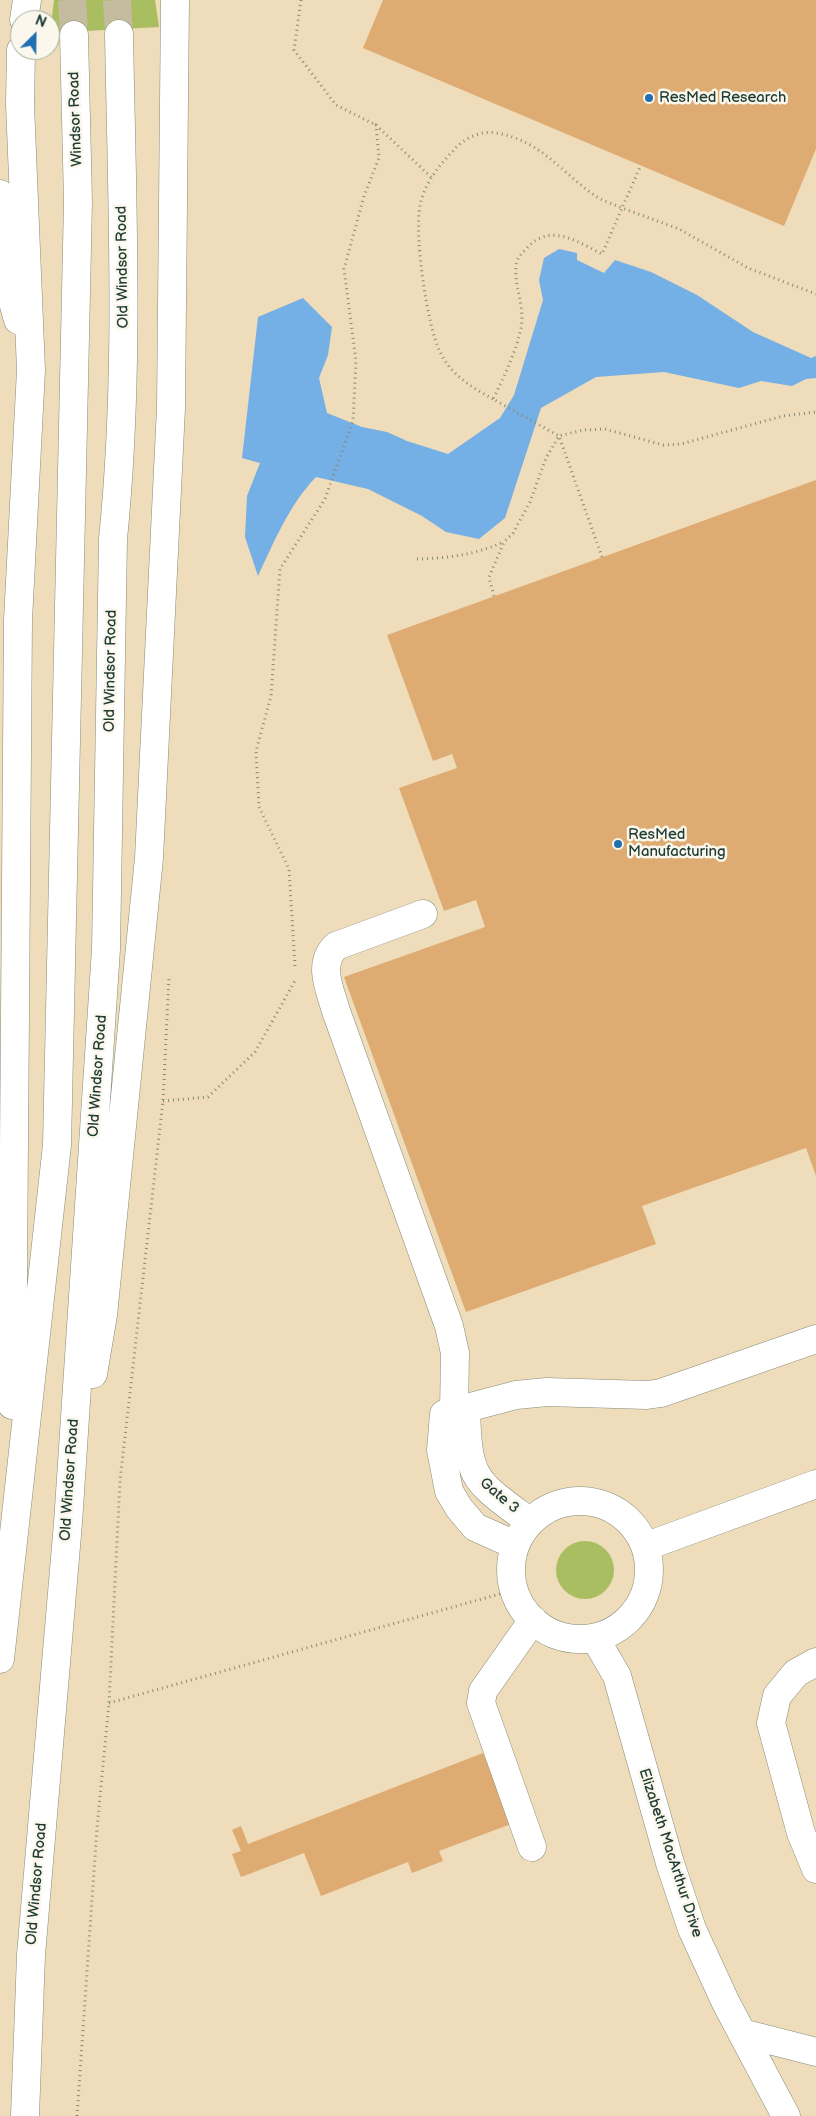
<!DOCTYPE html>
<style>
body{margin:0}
#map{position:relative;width:816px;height:2116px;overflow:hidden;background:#eedcba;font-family:"Balsamiq Sans",sans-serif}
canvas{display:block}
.north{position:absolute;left:10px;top:10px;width:50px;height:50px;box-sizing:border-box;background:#fbf7ec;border:1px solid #a3ada2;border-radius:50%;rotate:23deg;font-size:14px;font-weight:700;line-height:20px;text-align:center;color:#1f3d34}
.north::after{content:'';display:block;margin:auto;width:18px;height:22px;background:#1f6fb2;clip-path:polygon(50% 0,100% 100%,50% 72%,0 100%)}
</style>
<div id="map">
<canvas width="816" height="2116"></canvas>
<div class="north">N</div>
</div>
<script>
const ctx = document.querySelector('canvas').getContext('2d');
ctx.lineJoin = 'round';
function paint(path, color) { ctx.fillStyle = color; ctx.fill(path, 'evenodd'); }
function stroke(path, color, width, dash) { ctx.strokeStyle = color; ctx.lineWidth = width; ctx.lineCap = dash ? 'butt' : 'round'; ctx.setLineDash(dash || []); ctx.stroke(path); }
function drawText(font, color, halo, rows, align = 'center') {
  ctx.font = font + ' "Balsamiq Sans",sans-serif'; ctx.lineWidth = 5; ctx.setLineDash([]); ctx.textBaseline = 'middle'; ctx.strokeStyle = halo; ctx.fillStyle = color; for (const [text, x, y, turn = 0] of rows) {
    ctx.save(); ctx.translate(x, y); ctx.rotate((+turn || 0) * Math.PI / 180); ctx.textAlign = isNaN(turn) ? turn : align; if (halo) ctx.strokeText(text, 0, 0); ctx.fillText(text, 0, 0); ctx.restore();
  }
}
paint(new Path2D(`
 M54 0H155L159 27 50 33Z
 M556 1570a29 29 0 1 1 58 0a29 29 0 1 1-58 0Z`), '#a9bd61');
paint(new Path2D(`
 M559 249 577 253V260L604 273 615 260 651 272 697 295 753 332 811 358 816 356V378L806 379 792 386 761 381 739 388 664 372 596 377 541 408 505 518 479 539 446 532 422 516 368 489 316 477C289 505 274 542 258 576L245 537 247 496 260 463 242 458 258 317 303 298 332 327 328 355 319 378 327 413 362 427 387 432 407 441 448 454 500 418 514 395 543 300 539 280 544 258Z`), '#74afe5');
paint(new Path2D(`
 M383 0H816V149L784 226 363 48Z
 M816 480V1176L806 1148 642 1206 656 1244 466 1312 344 977 485 927 476 900 444 911 399 788 457 768 452 754 433 761 387 635Z
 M483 1753 511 1824 439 1851 443 1861 412 1873 408 1862 321 1896 304 1853 241 1877 232 1854 241 1851 232 1830 241 1826 248 1844Z`), '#deac72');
stroke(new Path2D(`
 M72 0 74 35
 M117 0 119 34`), '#c5bc9f', 28, [28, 14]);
const minor = new Path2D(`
 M423 914 336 946C317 964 330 990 336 1011L449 1326 455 1353 454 1411
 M466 1409C468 1481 474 1480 530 1522
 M511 1570a69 69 0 1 1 138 0a69 69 0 1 1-138 0Z
 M515 1545 475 1527 459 1508 449 1491 441 1450 444 1414 516 1395 547 1392 647 1395 661 1393 816 1339
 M647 1546 816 1484
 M595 1638 617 1676 670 1863 692 1929 726 2003 786 2116
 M816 1662 796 1673 777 1696 771 1723 801 1833 816 1869
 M532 1847 481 1703 483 1691 533 1620
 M742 2033 816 2052`);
const highway = new Path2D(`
 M24 20 27 0
 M0 194 3 266 18 320
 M93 1374 103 1315 149 858 171 408 175 0
 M12 1405 18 620 31 370 20 105 21 50
 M0 1659 57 1145 78 202 74 35
 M25 2116 31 1955 68 1523 106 949 113 539C130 372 122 203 119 34`);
stroke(minor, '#868c77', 29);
stroke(highway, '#868c77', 29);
stroke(new Path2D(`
 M301 0 294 50 336 105 376 125
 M493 399C471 387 451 375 440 352 427 326 414 234 420 206 424 185 438 166 453 151 463 139 480 130 496 133 540 140 560 171 594 195 602 201 613 204 622 208L641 165
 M602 557 559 436 493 399C504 377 516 352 521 328 525 304 514 287 516 267 516 259 521 254 527 248 550 222 578 242 602 254L622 208 679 229 748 268 816 294
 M417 559C450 558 473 555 504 542
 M494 596 489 577 504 542 513 533 530 502 546 458 559 436 583 430 605 429 663 445 681 444 783 416 816 412
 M295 966 289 869 259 807 256 751 271 696 280 569 325 499 353 421 356 361 344 269 364 196 379 158 376 125 432 178
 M163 1101 208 1097 255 1052 296 979
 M109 1703 514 1590
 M77 2116 97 1828 109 1703 120 1481 163 1101 169 976`), '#868c77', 3, [1, 4]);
stroke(minor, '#fff', 28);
stroke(highway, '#fff', 28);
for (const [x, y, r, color] of [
 [649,98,5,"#1f6fb2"],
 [618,844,5,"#1f6fb2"]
]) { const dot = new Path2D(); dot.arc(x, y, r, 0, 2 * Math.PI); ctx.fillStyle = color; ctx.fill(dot); stroke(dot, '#fbf7ec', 2); }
drawText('15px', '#1f3d34', '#fbf7ec', [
 ["ResMed Research",659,98],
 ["ResMed",628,835],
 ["Manufacturing",628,852]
], 'left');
drawText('15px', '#1f3d34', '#fbf7ec', [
 ["Windsor Road",76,119,-92],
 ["Old Windsor Road",123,267,-91],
 ["Old Windsor Road",111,671,-89],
 ["Old Windsor Road",98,1076,-86],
 ["Old Windsor Road",70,1480,-86],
 ["Gate 3",499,1496,40],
 ["Elizabeth MacArthur Drive",670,1853,72],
 ["Old Windsor Road",37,1884,-85]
]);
</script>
